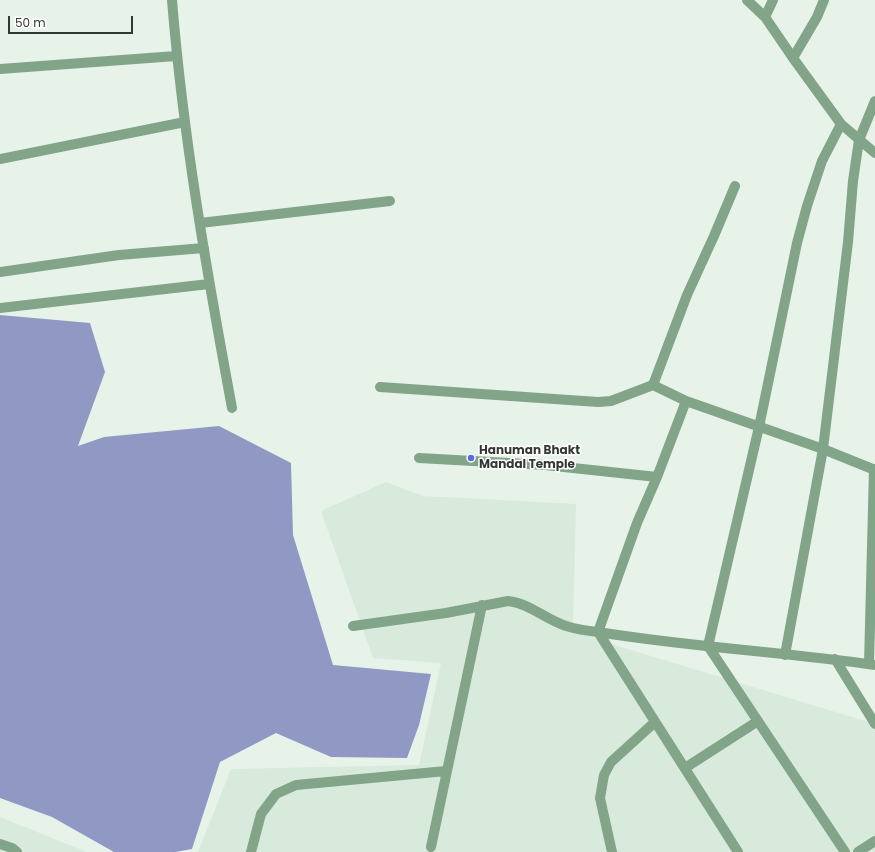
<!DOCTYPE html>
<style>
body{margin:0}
#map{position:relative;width:875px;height:852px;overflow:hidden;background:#e7f3e9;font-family:Poppins,sans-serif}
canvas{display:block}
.scale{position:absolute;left:8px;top:16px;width:125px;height:18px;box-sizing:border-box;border:2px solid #343834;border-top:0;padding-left:5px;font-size:12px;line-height:14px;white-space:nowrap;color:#343834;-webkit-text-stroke:3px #fff;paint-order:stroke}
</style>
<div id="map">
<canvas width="875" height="852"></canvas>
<div class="scale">50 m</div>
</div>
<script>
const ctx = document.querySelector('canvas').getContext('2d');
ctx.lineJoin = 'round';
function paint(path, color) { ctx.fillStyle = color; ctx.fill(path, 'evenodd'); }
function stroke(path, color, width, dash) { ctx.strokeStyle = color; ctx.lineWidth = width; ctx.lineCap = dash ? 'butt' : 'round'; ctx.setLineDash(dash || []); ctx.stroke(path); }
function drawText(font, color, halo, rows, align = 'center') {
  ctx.font = font + ' Poppins,sans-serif'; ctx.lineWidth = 3; ctx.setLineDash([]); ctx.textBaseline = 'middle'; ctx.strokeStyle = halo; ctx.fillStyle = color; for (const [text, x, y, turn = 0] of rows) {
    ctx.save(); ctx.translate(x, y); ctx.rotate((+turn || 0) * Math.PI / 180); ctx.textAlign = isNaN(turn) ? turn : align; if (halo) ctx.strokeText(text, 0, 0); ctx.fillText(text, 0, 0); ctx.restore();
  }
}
paint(new Path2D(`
 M386 482 423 496 576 504 573 624 598 640 875 724V852H198L231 769 419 765 441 663 373 658 321 511Z
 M0 817 87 852H0Z`), '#d8eadb');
paint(new Path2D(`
 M0 315 90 323 105 372 78 446 104 437 219 426 291 463 293 535 333 665 431 674 419 725 407 758 331 757 276 733 220 762 192 849 175 852H114L52 817 0 798Z`), '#8f99c3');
stroke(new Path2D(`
 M172 0C183 137 207 273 232 408
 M747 0 765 17 793 58 841 124 875 153
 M765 17 773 0
 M793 58 817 17 824 0
 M0 69 176 56
 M841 124 822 161 807 206 797 243 759 427 708 646 845 852
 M0 159 185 122
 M200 223 390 201
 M0 272 119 255 204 248
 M0 308 209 284
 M653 385 687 295 714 236 735 186
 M380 387 598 402 611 401 653 385 686 401 823 449 875 470
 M419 458 545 465 657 477
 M353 626 446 613 508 601C529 603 545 619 566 626 576 629 588 631 598 632 690 647 783 652 875 665
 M598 632 738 852
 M598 632 637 523 657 477 686 401
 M785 655 823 449 848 242 853 181 859 140 875 101
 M835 659 875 724
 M869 664 874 469
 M685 768 758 721
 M0 844 12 848 17 852
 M431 847 482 605
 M251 852 261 814 276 794 296 785 446 771
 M612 852 600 798 604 775 611 762 655 722
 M858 852 875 841`), '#82a488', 10);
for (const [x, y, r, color] of [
 [471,458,4,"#5a6be2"]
]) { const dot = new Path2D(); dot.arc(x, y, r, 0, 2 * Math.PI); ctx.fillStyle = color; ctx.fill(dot); stroke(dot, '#fff', 1.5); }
drawText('bold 12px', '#343834', '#fff', [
 ["Hanuman Bhakt",479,451],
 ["Mandal Temple",479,465]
], 'left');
</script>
